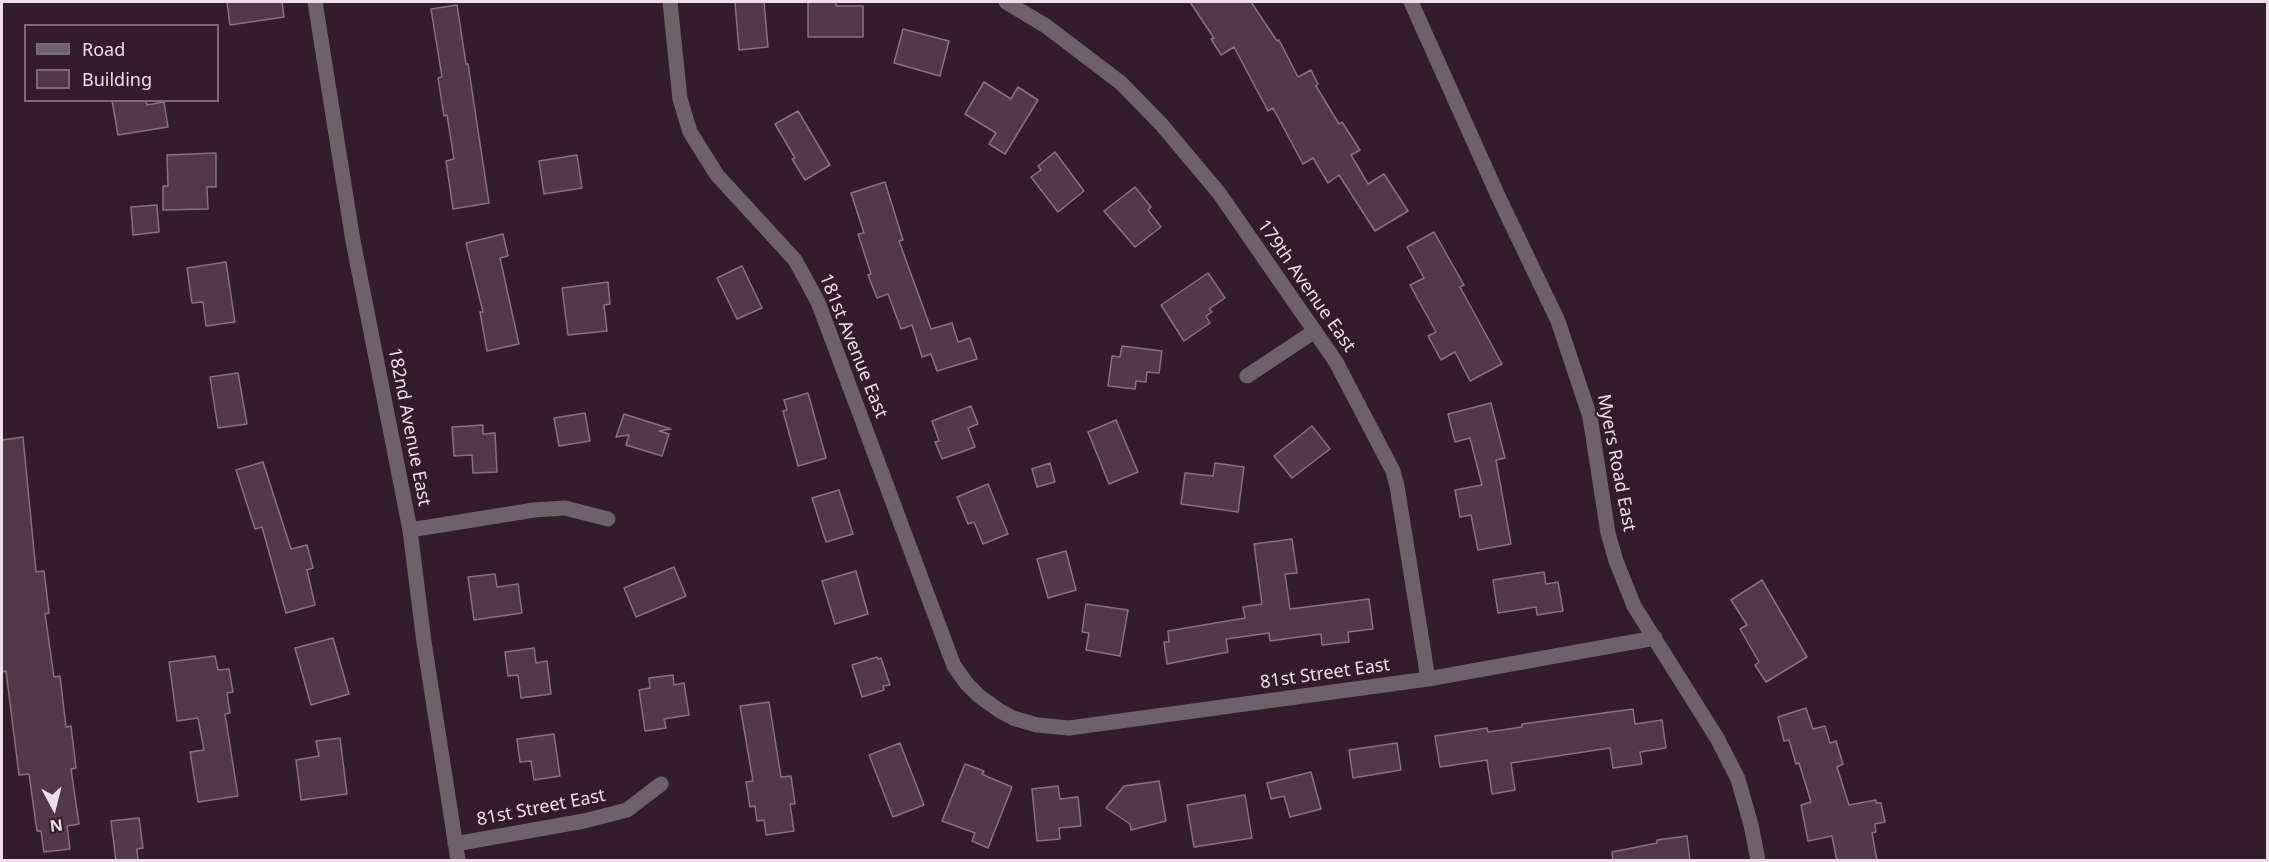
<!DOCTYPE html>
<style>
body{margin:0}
#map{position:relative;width:2269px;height:862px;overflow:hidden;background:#341d2a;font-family:"Noto Sans",sans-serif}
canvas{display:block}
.frame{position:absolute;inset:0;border:3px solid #eedee6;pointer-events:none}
.legend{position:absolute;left:24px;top:24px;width:195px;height:78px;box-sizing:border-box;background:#341d2a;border:2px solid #7e6a75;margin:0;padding:8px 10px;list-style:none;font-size:18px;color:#eedee6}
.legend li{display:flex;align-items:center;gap:12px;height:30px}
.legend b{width:30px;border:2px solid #7e6a75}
.north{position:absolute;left:24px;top:778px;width:60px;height:60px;-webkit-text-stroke:4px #341d2a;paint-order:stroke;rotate:173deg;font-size:16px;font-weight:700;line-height:24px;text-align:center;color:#eedee6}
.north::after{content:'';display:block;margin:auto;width:21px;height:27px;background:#eedee6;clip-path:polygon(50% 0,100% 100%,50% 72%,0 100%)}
</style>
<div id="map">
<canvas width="2269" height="862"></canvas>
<div class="frame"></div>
<ul class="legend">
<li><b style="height:8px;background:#6e6268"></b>Road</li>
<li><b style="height:16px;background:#533947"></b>Building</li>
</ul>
<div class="north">N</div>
</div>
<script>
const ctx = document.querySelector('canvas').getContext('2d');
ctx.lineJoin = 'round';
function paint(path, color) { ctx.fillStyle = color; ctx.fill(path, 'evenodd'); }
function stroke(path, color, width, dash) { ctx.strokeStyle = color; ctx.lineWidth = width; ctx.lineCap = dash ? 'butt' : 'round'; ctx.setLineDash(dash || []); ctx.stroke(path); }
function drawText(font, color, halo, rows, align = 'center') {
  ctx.font = font + ' "Noto Sans",sans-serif'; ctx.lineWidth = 4.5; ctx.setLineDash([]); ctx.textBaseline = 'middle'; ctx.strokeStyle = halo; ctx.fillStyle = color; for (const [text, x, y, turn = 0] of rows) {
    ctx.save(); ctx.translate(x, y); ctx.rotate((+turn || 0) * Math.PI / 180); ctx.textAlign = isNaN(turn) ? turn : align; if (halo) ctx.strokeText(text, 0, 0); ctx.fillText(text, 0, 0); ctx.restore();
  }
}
const building = new Path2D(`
 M227 2H282L284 17 230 25Z
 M735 2H764L768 47 739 50Z
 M808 2H836V6H863V37H808Z
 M1190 2H1251L1277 41 1279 40 1298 77 1311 70 1318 84 1316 86 1339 124 1342 122 1360 150 1351 155 1368 184 1384 174 1408 211 1375 231 1339 175 1328 183 1313 158 1303 164 1273 108 1268 111 1234 47 1221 55 1211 39 1214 38Z
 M457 5 466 64H468L489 203 453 209 446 161 454 159 447 115 444 116 438 78 442 77 431 9Z
 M903 29 949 41 940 76 894 63Z
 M984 82 1011 99 1018 87 1038 100 1005 154 989 144 996 133 965 114Z
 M112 100H146L147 105 164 102 168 127 118 135Z
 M798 111 830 165 805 180 792 159 795 158 775 124Z
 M1055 152 1084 191 1058 212 1031 177 1041 170 1038 166Z
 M216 153V187H207L208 209 163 210V186H168L167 155Z
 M577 155 582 188 544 194 539 161Z
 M885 182 903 240 899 241 931 329 952 323 958 342 970 338 977 359 937 371 931 354 922 357 912 325 901 329 888 294 877 298 868 275 871 274 858 234 864 233 851 193Z
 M1135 187 1151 207 1148 210 1161 227 1135 247 1104 211Z
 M157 205 159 232 133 235 131 207Z
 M1434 232 1464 285 1460 287 1502 364 1470 381 1455 352 1441 360 1428 336 1436 332 1410 285 1424 278 1407 247Z
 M503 234 508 256 500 258 519 344 487 351 480 312H483L466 243Z
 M226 262 235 322 206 326 203 302 192 303 187 268Z
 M742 266 762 308 737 319 717 278Z
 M1208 273 1225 298 1209 309 1212 312 1206 316 1210 323 1184 341 1161 305Z
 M608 282 610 304 604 305 607 331 568 335 562 288Z
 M1122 346 1162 351 1159 373 1147 372 1146 382 1136 381 1135 389 1108 386 1112 356 1120 357Z
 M238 373 247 424 218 428 210 377Z
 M808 393 826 458 798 466 783 411 787 410 784 400Z
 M1491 403 1505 458 1496 460 1511 544 1478 550 1471 515 1460 517 1455 490 1482 485 1470 438 1455 442 1448 414Z
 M971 406 978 424 968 428 975 447 942 459 935 442 939 441 932 421Z
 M585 413 590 441 559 446 554 418Z
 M624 414 671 429 659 431 669 434 662 456 626 445 629 435 616 437Z
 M1116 420 1138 472 1109 484 1088 432Z
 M483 425V434L495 433 497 472 473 473 472 455 454 456 452 427Z
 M1312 426 1330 449 1292 478 1274 456Z
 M23 437 36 572 44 571 49 613 45 614 54 677 60 676 66 727 71 726 76 768 71 769 79 824 67 826 70 849 44 852 41 831H37L29 774 19 775 6 671 2 672V440Z
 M263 462 291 549 307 545 313 568 307 570 315 605 286 613 262 527 255 529 236 470Z
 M1050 463 1055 482 1037 487 1032 469Z
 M1215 463 1244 467 1238 512 1181 504 1185 473 1213 476Z
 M988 484 1008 534 983 544 974 522 968 524 957 497Z
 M839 490 853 534 826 542 812 498Z
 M1292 539 1297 573 1285 574 1290 609 1369 599 1373 629 1348 632 1349 642 1322 645 1321 634 1270 641 1269 633 1226 639 1228 652 1167 664 1164 642H1169L1168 631 1245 618 1243 607 1262 604 1254 544Z
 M1066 551 1076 590 1048 598 1037 559Z
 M674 567 686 596 636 617 624 588Z
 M856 571 868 614 835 624 822 581Z
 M1544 572 1546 584 1558 582 1563 611 1537 615 1536 607 1498 613 1493 580Z
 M495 574 497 587 518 584 522 613 474 620 468 577Z
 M1762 580 1807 657 1766 682 1755 665 1759 662 1740 629 1747 625 1731 600Z
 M1086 604 1128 610 1120 656 1086 650 1089 633 1082 632Z
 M333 638 349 694 311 705 295 648Z
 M534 648 536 663 547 661 551 694 521 698 518 675 508 676 505 652Z
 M215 656 218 670 229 669 233 692 227 693 230 713 225 714 238 796 198 802 190 752 204 750 198 718 177 721 169 662Z
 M877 657 878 659 881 658 890 685 883 686 884 690 862 697 852 665Z
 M673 675 674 685 684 683 689 715 664 719 666 728 645 731 639 690 650 688 649 678Z
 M769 702 781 777 791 776 795 804H790L794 831 766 835 764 820 757 821 755 806 750 807 746 782 753 781 740 706Z
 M1806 708 1813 729 1825 726 1830 743 1836 741 1843 764 1837 767 1849 805 1876 800V803H1881L1885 822 1875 824 1876 832 1872 833 1877 861H1837L1832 836 1808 841 1801 805 1811 802 1799 763 1796 764 1789 740 1784 741 1778 717Z
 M1633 709 1635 724 1662 720 1666 748 1640 752 1642 764 1613 768 1610 748 1511 763 1515 790 1492 794 1487 760 1440 767 1435 736 1487 728 1488 732 1522 727V724Z
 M554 734 560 776 534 780 531 761 520 762 517 739Z
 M340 738 347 794 301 800 296 760 319 756 316 741Z
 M900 743 924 805 893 817 869 755Z
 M1397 743 1401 770 1353 778 1349 750Z
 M965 764 984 771 982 774 988 777 1012 787 988 848 972 841 975 833 942 821Z
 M1311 772 1321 809 1290 817 1284 796 1271 799 1267 783Z
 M1159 781 1166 821 1131 830 1130 824 1106 808 1124 786Z
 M1058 786 1060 799 1078 797 1081 826 1059 828 1060 839 1037 841 1032 789Z
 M1245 795 1252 838 1194 847 1187 805Z
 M139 818 143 848 137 849 138 861H116L111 821Z
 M1687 836 1690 861H1613L1612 852 1657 843V840Z`);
paint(building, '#533947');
stroke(building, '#8d707f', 1.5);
stroke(new Path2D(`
 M315 2 353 241 410 530 424 642 458 860
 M670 2 680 99 690 132 717 175 795 260 818 302 954 666 967 684 979 696 1000 711 1013 718 1037 725 1069 728 1428 679 1655 638
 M1006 2 1046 26 1121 83 1161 124 1219 193 1336 362 1393 471 1397 486 1428 679
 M1247 376 1315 331
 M410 530 534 510 565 508 608 519
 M455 844 584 821 627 810 661 784`), '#6e6268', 15);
stroke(new Path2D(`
 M1411 2 1499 198 1558 321 1590 417 1608 533 1616 561 1634 606 1717 738 1738 779 1751 825 1758 860`), '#6e6268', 15);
drawText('18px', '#eedee6', '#341d2a', [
 ["179th Avenue East",1306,286,55],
 ["181st Avenue East",853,346,68],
 ["182nd Avenue East",409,427,79],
 ["Myers Road East",1616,463,79],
 ["81st Street East",1325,674,-8],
 ["81st Street East",541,808,-11]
]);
</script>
